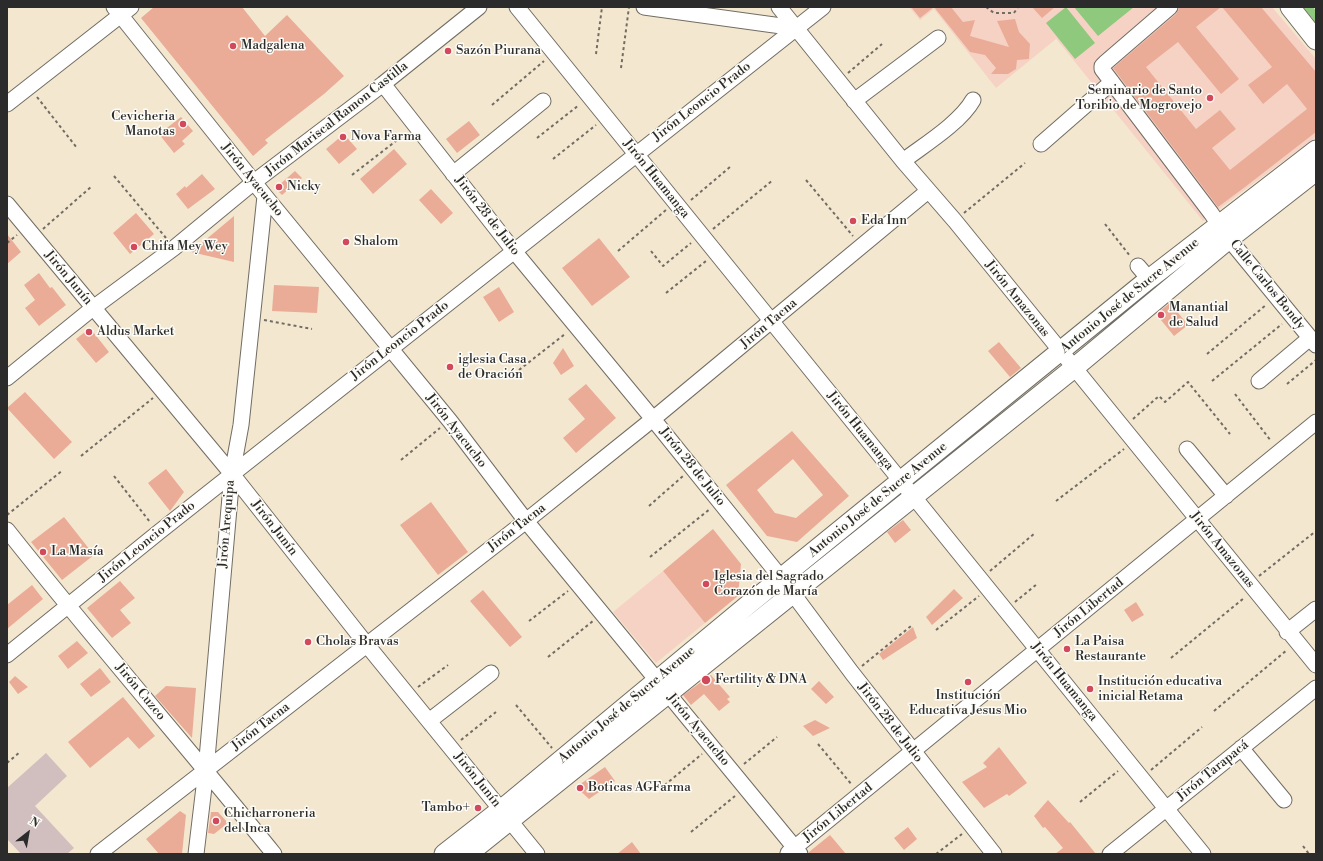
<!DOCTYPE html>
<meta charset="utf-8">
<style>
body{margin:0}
#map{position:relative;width:1323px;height:861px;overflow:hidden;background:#f4e7cf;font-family:"Libre Bodoni",serif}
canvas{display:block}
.frame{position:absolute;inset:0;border:8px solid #2b2b2b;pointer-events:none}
.north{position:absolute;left:8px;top:813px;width:40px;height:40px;-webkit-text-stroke:3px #fdfcf7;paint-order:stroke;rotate:31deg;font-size:11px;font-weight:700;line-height:16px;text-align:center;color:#2b2b2b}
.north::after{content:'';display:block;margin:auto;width:14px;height:18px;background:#2b2b2b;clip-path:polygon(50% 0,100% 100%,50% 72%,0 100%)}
</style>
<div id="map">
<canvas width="1323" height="861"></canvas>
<div class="frame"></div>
<div class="north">N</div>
</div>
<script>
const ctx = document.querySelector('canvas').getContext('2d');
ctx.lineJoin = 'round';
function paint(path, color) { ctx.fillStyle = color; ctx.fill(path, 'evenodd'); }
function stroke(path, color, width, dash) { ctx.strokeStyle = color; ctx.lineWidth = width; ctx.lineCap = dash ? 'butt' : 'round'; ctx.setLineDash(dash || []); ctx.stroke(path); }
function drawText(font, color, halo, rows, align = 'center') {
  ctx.font = font + ' "Libre Bodoni",serif'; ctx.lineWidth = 3; ctx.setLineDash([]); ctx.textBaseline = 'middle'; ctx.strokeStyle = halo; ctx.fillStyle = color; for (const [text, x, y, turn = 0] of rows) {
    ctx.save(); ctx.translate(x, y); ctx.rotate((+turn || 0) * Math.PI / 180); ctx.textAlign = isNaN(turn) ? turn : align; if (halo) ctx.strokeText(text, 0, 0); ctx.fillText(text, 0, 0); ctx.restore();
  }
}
paint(new Path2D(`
 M909 7H1272L1316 59V137L1203 221 1054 36 1056 39 996 88 934 9 920 20Z
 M663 571 705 623 656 663 613 612Z`), '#f6d2c5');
paint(new Path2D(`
 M46 753 67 776 35 806 74 848 67 854H21L7 839V788Z`), '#d1bfbf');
paint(new Path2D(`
 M1066 7 1095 43 1075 59 1046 23Z
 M1074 7H1134L1098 36Z
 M1303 7H1313L1316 11V23Z`), '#8fc97d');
paint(new Path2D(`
 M154 7H242L265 36 287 15 344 76 324 94 265 140 268 143 253 156 141 18Z
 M911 7H934L920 18Z
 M934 7H951L963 22 975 20 970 36 1009 47 997 21 1015 19 1019 32 1030 44 1029 59 1017 60 1016 69 1008 74H991L996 68 985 55 970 52Z
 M1032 7H1055L1042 18Z
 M1180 7H1221L1196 27 1239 79 1221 94 1178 42 1146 67 1196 129 1220 110 1236 129 1212 148 1230 170 1307 109 1287 84 1263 104 1248 85 1272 67 1222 7H1261L1316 72V132L1245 187 1218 207 1113 68 1176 14Z
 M181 117 193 131 182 141 185 144 174 153 159 134Z
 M469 121 480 135 457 153 446 139Z
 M344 134 357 149 339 164 326 149Z
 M394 149 407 164 373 194 360 179Z
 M295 171 302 178 282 195 277 190 279 185Z
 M202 174 215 189 188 209 176 194 185 186 186 188Z
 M431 189 453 213 441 224 419 200Z
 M136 213 154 234 130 254 113 233Z
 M234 216V262L191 252Z
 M7 234 21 252 7 264Z
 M599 238 630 277 592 306 562 268Z
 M39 273 50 288 52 287 66 305 39 326 25 308 35 300 24 285Z
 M274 285 319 287 317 313 272 311Z
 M499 287 514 312 499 322 483 297Z
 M1170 303 1188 325 1174 336 1156 314Z
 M90 328 109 352 96 363 76 339Z
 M999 342 1021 368 1010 377 988 351Z
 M563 348 574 366 561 375 553 363Z
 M586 384 616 418 576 453 563 438 585 419 568 399Z
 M25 392 72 442 54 459 7 408Z
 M792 431 849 496 797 542 767 536 726 485ZM793 459 823 495 796 518 775 513 757 490Z
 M166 469 184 492 170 511 148 483Z
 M431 502 468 552 438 575 400 525Z
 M64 517 94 555 62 580 31 542Z
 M903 520 911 530 895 543 887 532Z
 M713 529 741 564 738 596 705 623 663 571Z
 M120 581 135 598 120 610 131 623 112 638 87 608Z
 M32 585 43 599 7 629V605Z
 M954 589 963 598 932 625 926 617Z
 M483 590 522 637 510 647 470 601Z
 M1136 602 1144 615 1132 622 1124 610Z
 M913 627 917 638 883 660 879 654Z
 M77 641 88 653 68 669 58 656Z
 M100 668 111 682 91 697 80 684Z
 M711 675 730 697 727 699 730 702 719 711 704 694 691 705 683 695Z
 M15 676 28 687 18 694 9 682Z
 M819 681 834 697 826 704 811 689Z
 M166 686 196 688 192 738 155 696Z
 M123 697 155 736 139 749 128 737 90 768 68 742Z
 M815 720 830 728 813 736 803 726Z
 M999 747 1027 783 1009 796 1007 794 984 808 962 782 987 767 983 763Z
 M605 767 615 781 589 799 576 787Z
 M1048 800 1069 823 1070 822 1096 854H1055L1063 848 1045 827 1043 828 1034 816Z
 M180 811 186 815 182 854H159L146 839Z
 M211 812H218L228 823 214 834 208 833Z
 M908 827 917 839 904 850 894 838Z
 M830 835 846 854H809V852Z
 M632 842 641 854H617Z`), '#ebac97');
const minor = new Path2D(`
 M114 7 265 196 450 421 526 521 800 854
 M517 7 1203 854
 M644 7 796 28
 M779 7 903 161 955 221 1316 665
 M1170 7 1105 63 1102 66V69L1211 213 1229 239 1316 345
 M383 84 514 251 653 419 782 579 852 673 994 854
 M854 101 938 38
 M7 104 131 7
 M1041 144 1112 82
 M903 161C924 145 960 123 973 100
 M453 174 543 101
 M7 204 232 474 367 645 537 854
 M1138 266 1149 279
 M7 378 93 308 174 248 254 182 383 84 479 7
 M1259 381 1310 338
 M1187 449 1226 496
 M7 530C94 640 186 745 274 854
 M1287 632 1316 609
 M7 655 159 532 823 7
 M429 721 491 673
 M1241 748 1284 800
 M788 853 1316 422
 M98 854 526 521 653 419 928 191
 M196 854 206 770 232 474 241 425 265 196
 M1110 854 1316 688`);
const major = new Path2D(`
 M1290 7 1316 40
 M444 854 508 804 749 604 1149 279 1316 150
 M468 854 1074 368 1229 239 1316 171`);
stroke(minor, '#716d64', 17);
stroke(major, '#716d64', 21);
stroke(new Path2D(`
 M986 7 994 13H1014L1018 7
 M596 54 602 7
 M621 68 629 7
 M848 73 882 44
 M37 97 77 148
 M492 105 544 61
 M537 138 579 105
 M553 159 596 125
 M352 175 405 134
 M114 176 166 238
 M806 180 853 236
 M691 200 730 167
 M964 213 1025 163
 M1105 224 1130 256
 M43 229 92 186
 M713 229 773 180
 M7 243 17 235
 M618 251 666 210
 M651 251 663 266 691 243
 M666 293 706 261
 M264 320 312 329
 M1207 354 1266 305
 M519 370 565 334
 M1212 381 1282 324
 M1287 384 1316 360
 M1235 394 1271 441
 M1133 419 1159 396 1165 402 1188 382 1230 434
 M81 456 153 398
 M401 460 440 428
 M114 476 150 522
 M1056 501 1124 449
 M649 506 683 476
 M7 515 63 470
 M650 557 710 509
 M990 571 1035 533
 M1259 576 1316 531
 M1015 602 1037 584
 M529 621 568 591
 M936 630 979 596
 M548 657 593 621
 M1171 658 1244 598
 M862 666 911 626
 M418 687 448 665
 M516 705 552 748
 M1214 711 1287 650
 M461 740 496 712
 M818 744 852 785
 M7 763 20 752
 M744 764 777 737
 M1151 770 1202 727
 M660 789 702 754
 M1080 802 1118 771
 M691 832 735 796
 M1303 846 1309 854
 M936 854 962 834`), '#716d64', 2, [3, 3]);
stroke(minor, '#fff', 15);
stroke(major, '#fff', 19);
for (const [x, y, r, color] of [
 [233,46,4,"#d1495b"],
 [448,51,4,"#d1495b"],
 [1210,98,4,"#d1495b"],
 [183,124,4,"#d1495b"],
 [343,137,4,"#d1495b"],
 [279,187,4,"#d1495b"],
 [853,221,4,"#d1495b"],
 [346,242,4,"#d1495b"],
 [134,247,4,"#d1495b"],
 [1161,315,4,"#d1495b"],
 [89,332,4,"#d1495b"],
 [450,367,4,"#d1495b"],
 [43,552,4,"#d1495b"],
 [706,584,4,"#d1495b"],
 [308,642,4,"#d1495b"],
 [1067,649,4,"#d1495b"],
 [706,680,5,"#d1495b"],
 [968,682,4,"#d1495b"],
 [1090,689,4,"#d1495b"],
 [580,788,4,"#d1495b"],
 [478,808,4,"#d1495b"],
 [216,821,4,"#d1495b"]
]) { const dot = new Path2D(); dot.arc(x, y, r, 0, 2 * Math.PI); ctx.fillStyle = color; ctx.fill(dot); stroke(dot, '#fdfcf7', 1.5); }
drawText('13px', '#2b2b2b', '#fdfcf7', [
 ["Madgalena",241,46],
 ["Sazón Piurana",456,51],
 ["Seminario de Santo",1202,91,"right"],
 ["Toribio de Mogrovejo",1202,106,"right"],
 ["Cevicheria",175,117,"right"],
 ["Manotas",175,132,"right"],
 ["Nova Farma",351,137],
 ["Nicky",287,187],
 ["Eda Inn",861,221],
 ["Shalom",354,242],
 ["Chifa Mey Wey",142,247],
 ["Manantial",1169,308],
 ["de Salud",1169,323],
 ["Aldus Market",97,332],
 ["iglesia Casa",458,360],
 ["de Oración",458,375],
 ["La Masía",51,552],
 ["Iglesia del Sagrado",714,577],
 ["Corazón de María",714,592],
 ["Cholas Bravas",316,642],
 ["La Paisa",1075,642],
 ["Restaurante",1075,657],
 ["Fertility & DNA",715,680],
 ["Institución educativa",1098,682],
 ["inicial Retama",1098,697],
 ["Institución",968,696,"center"],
 ["Educativa Jesus Mio",968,711,"center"],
 ["Boticas AGFarma",588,788],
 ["Tambo+",470,808,"right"],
 ["Chicharroneria",224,814],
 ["del Inca",224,829]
], 'left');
drawText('13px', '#2b2b2b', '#fdfcf7', [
 ["Jirón Leoncio Prado",702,102,-38],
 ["Jirón Mariscal Ramon Castilla",337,119,-38],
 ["Jirón Huamanga",656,179,51],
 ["Jirón Ayacucho",252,180,51],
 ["Jirón 28 de Julio",487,216,52],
 ["Jirón Junín",68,278,50],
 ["Calle Carlos Bondy",1267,285,51],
 ["Antonio José de Sucre Avenue",1130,296,-39],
 ["Jirón Amazonas",1017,299,51],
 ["Jirón Tacna",769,324,-40],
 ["Jirón Leoncio Prado",400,341,-38],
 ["Jirón Ayacucho",456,431,52],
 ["Jirón Huamanga",860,431,51],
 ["Jirón 28 de Julio",692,467,51],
 ["Antonio José de Sucre Avenue",878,500,-39],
 ["Jirón Arequipa",227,524,-85],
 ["Jirón Junín",274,528,52],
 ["Jirón Tacna",517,528,-38],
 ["Jirón Leoncio Prado",147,542,-39],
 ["Jirón Amazonas",1222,550,51],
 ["Jirón Libertad",1089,608,-39],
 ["Jirón Huamanga",1064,682,51],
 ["Jirón Cuzco",140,692,50],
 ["Antonio José de Sucre Avenue",627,705,-40],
 ["Jirón 28 de Julio",890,723,52],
 ["Jirón Tacna",261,727,-38],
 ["Jirón Ayacucho",698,730,50],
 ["Jirón Tarapacá",1213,771,-39],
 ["Jirón Junín",477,780,51],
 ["Jirón Libertad",838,813,-39]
]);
</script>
